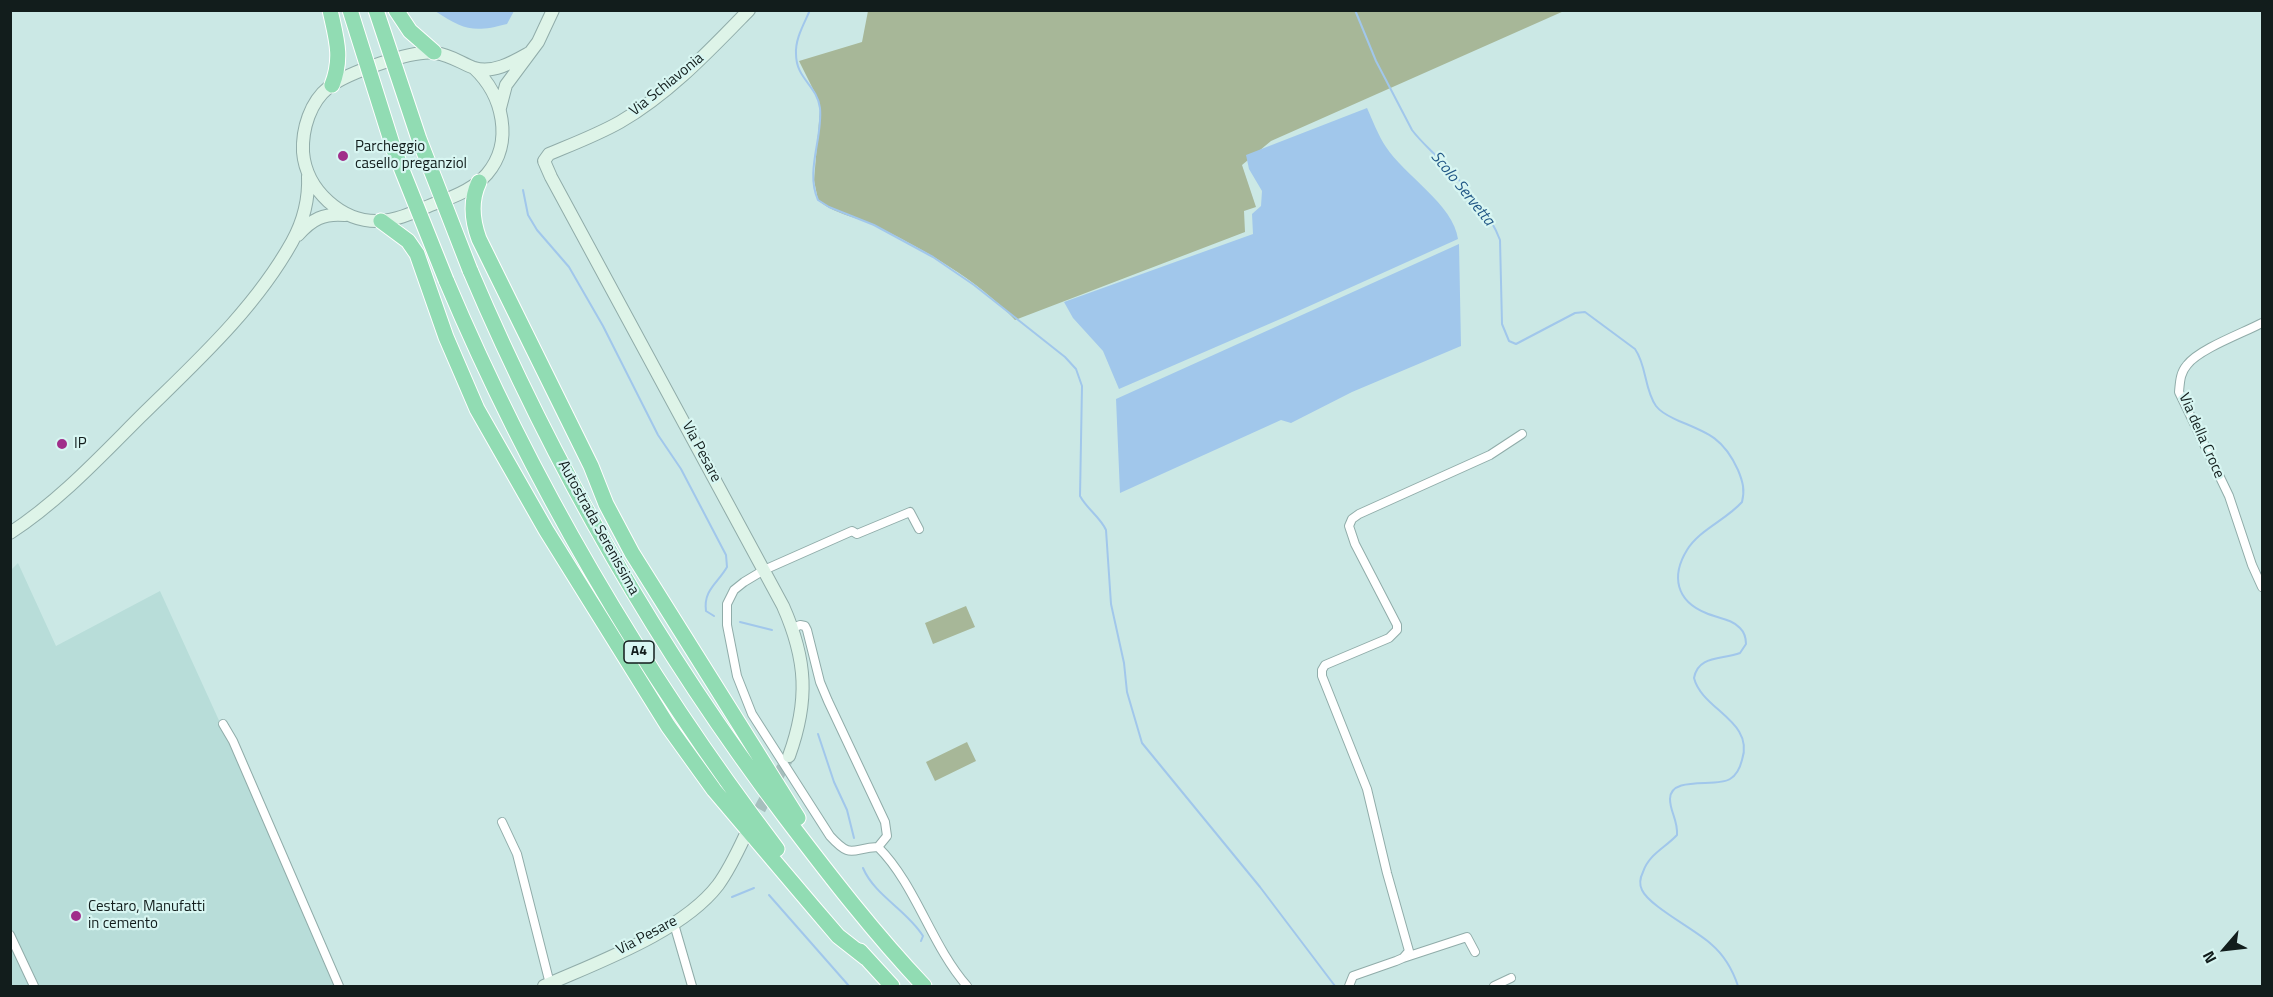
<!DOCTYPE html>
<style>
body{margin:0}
#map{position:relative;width:2273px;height:997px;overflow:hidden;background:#cbe8e5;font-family:"Titillium Web",sans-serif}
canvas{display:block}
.frame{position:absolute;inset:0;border:12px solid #121d1c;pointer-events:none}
.north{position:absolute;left:2195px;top:919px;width:60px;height:60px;-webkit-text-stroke:4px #d8f6f2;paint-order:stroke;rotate:242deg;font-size:16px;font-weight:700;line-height:24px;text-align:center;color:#121d1c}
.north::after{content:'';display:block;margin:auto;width:21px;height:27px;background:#121d1c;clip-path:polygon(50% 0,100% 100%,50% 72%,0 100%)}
</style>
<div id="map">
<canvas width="2273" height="997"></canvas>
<div class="frame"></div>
<div class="north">N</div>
</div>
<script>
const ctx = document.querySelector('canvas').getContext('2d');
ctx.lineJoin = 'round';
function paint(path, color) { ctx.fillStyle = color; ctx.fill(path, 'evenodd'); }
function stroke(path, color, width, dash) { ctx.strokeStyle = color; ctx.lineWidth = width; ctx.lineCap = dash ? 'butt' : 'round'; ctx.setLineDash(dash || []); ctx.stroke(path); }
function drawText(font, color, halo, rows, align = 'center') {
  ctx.font = font + ' "Titillium Web",sans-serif'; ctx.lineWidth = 4.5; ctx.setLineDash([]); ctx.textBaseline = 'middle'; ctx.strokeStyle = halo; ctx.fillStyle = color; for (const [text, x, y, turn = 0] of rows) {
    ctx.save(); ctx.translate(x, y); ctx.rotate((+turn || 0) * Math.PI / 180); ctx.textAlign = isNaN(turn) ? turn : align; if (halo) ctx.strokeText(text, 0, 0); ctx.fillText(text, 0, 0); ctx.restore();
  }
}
paint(new Path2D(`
 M18 563 56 646 160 591 340 986H11L10 571Z`), '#b8ddd9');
paint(new Path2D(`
 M868 11H1564L1271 141 1242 165 1256 207 1244 211 1245 232 1015 320C979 281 921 247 873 225 856 217 832 213 818 200L814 180 820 110 818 99 799 61 862 42Z
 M966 606 975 627 933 644 925 623Z
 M967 742 976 761 935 781 926 762Z`), '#a7b798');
paint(new Path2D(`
 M435 11H514L507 24C473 33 464 30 435 11Z
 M1367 108C1373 121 1378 135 1386 147 1403 174 1454 205 1458 239L1285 317 1119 389 1103 351 1073 318 1064 302 1253 234 1252 214 1261 206 1262 191 1249 169 1246 155Z
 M1459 244 1461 346 1352 392 1291 423 1281 420 1120 493 1116 399Z`), '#a1c7eb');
stroke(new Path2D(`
 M810 10C804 24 795 39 796 54 796 79 817 85 820 108 823 138 805 171 818 200L829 207 874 225 933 257 974 285 1065 357 1076 369 1082 386 1080 496C1087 509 1100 517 1106 530L1111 604 1124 663 1127 692 1142 743 1260 887 1335 986
 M1355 10 1376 61 1412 130C1421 142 1431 150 1441 161 1463 184 1489 210 1500 240L1502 324 1509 341 1516 344 1575 313 1585 312 1635 349C1647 366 1644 389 1656 406 1662 414 1671 417 1679 421 1709 433 1724 439 1738 470 1743 482 1745 490 1742 502 1726 520 1699 530 1687 550 1671 576 1676 601 1706 613 1717 618 1732 619 1740 628 1744 632 1746 638 1746 644L1740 653C1722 660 1698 655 1694 678 1702 710 1755 721 1742 760 1740 768 1737 775 1730 779 1717 788 1670 775 1670 799 1670 812 1678 820 1677 835 1665 848 1649 854 1643 872 1640 878 1639 884 1642 890 1649 906 1696 930 1711 944 1724 955 1733 971 1738 986
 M523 190 528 215 537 230 569 267 603 326 658 435 681 469 726 555 727 567C718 583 703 590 706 611L714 616
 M740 622 772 630
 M818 734 834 782 847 810 854 838
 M863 868C875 896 907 910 923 936L921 941
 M769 895 849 986
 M732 897 754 888`), '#a1c7eb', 2);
stroke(new Path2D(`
 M751 825 789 756`), '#a6bfbd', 12, [12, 6]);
const street = new Path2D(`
 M2262 323C2243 333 2199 349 2187 365 2180 373 2180 382 2179 392L2229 496 2252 565 2262 587
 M919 529 910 512 857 534 852 531 764 570 744 582 734 590 727 604V625L737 676 752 714 830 836C852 860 851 848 878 847 916 885 931 945 967 986
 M793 628 800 625 805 626 807 630 820 682 828 701 885 822 887 836 878 847
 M223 724 233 741 339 986
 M502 822 517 854 550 984
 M674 924 692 986
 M10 935 34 986
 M1403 958 1467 937 1475 952
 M1349 986 1353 976 1396 961 1403 958 1409 951 1387 873 1367 789 1322 676V670L1325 665 1389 638 1397 630V625L1355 544 1349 526 1352 519 1359 514 1490 455 1522 434
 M1494 986 1511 978`);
const secondary = new Path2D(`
 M749 10C710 50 669 94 620 122 597 135 573 144 549 154L544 161 551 177 783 606C807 660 809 701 789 756
 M474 68C503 95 514 142 487 174 474 189 454 197 436 203 418 210 400 220 380 221 342 223 306 190 303 152 302 129 310 102 329 87 347 73 414 49 436 53 450 55 461 63 474 68 493 74 513 62 529 53
 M500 108 506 85 538 42 553 10
 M298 235C312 219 324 213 345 215
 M10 533C59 501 99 458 140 417 195 363 254 310 292 242 303 222 309 198 308 176
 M544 986C598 962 682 932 718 885 729 870 737 853 745 836`);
const highway = new Path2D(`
 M330 10C336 38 343 57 332 85
 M396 10 410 31 434 52
 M479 182C470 201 472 220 479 239L591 466 606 504 632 553 798 818
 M381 221 408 241 417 254 446 337 477 409 546 530 668 726 714 790 814 908 838 936 866 958
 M470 270C553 465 658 649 786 818 830 876 874 933 924 986
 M446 280C533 486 642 671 777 849
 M860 951 892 986`);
stroke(street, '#90aca9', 10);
stroke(secondary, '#90aca9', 14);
stroke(highway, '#fff', 17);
stroke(street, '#fff', 8);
stroke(secondary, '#def4e8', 12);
stroke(highway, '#91dcb3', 15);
const highwayBridge = new Path2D(`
 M350 10 394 150 446 280
 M376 10 419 139 470 270`);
stroke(highwayBridge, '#fff', 17, []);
stroke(highwayBridge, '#91dcb3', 15);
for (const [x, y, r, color] of [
 [343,156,6,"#a02e8a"],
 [62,444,6,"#a02e8a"],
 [76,916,6,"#a02e8a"]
]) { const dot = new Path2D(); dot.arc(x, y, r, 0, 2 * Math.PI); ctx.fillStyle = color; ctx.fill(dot); stroke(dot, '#d8f6f2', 2); }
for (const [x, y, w] of [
 [639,652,30]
]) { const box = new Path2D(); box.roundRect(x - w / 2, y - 11, w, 22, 4.5); ctx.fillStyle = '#d8f6f2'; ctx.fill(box); stroke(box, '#121d1c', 1.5); }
drawText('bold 14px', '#121d1c', null, [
 ["A4",639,652]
]);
drawText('15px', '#121d1c', '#d8f6f2', [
 ["Via Schiavonia",667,85,-39],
 ["Via della Croce",2201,436,66],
 ["Via Pesare",701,452,62],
 ["Autostrada Serenissima",598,528,61],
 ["Via Pesare",647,936,-28]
]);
drawText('15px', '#121d1c', '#d8f6f2', [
 ["Parcheggio",355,147],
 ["casello preganziol",355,164],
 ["IP",74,444],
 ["Cestaro, Manufatti",88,907],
 ["in cemento",88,924]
], 'left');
drawText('italic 16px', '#215786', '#d8f6f2', [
 ["Scolo Servetta",1462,189,51]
]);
</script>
